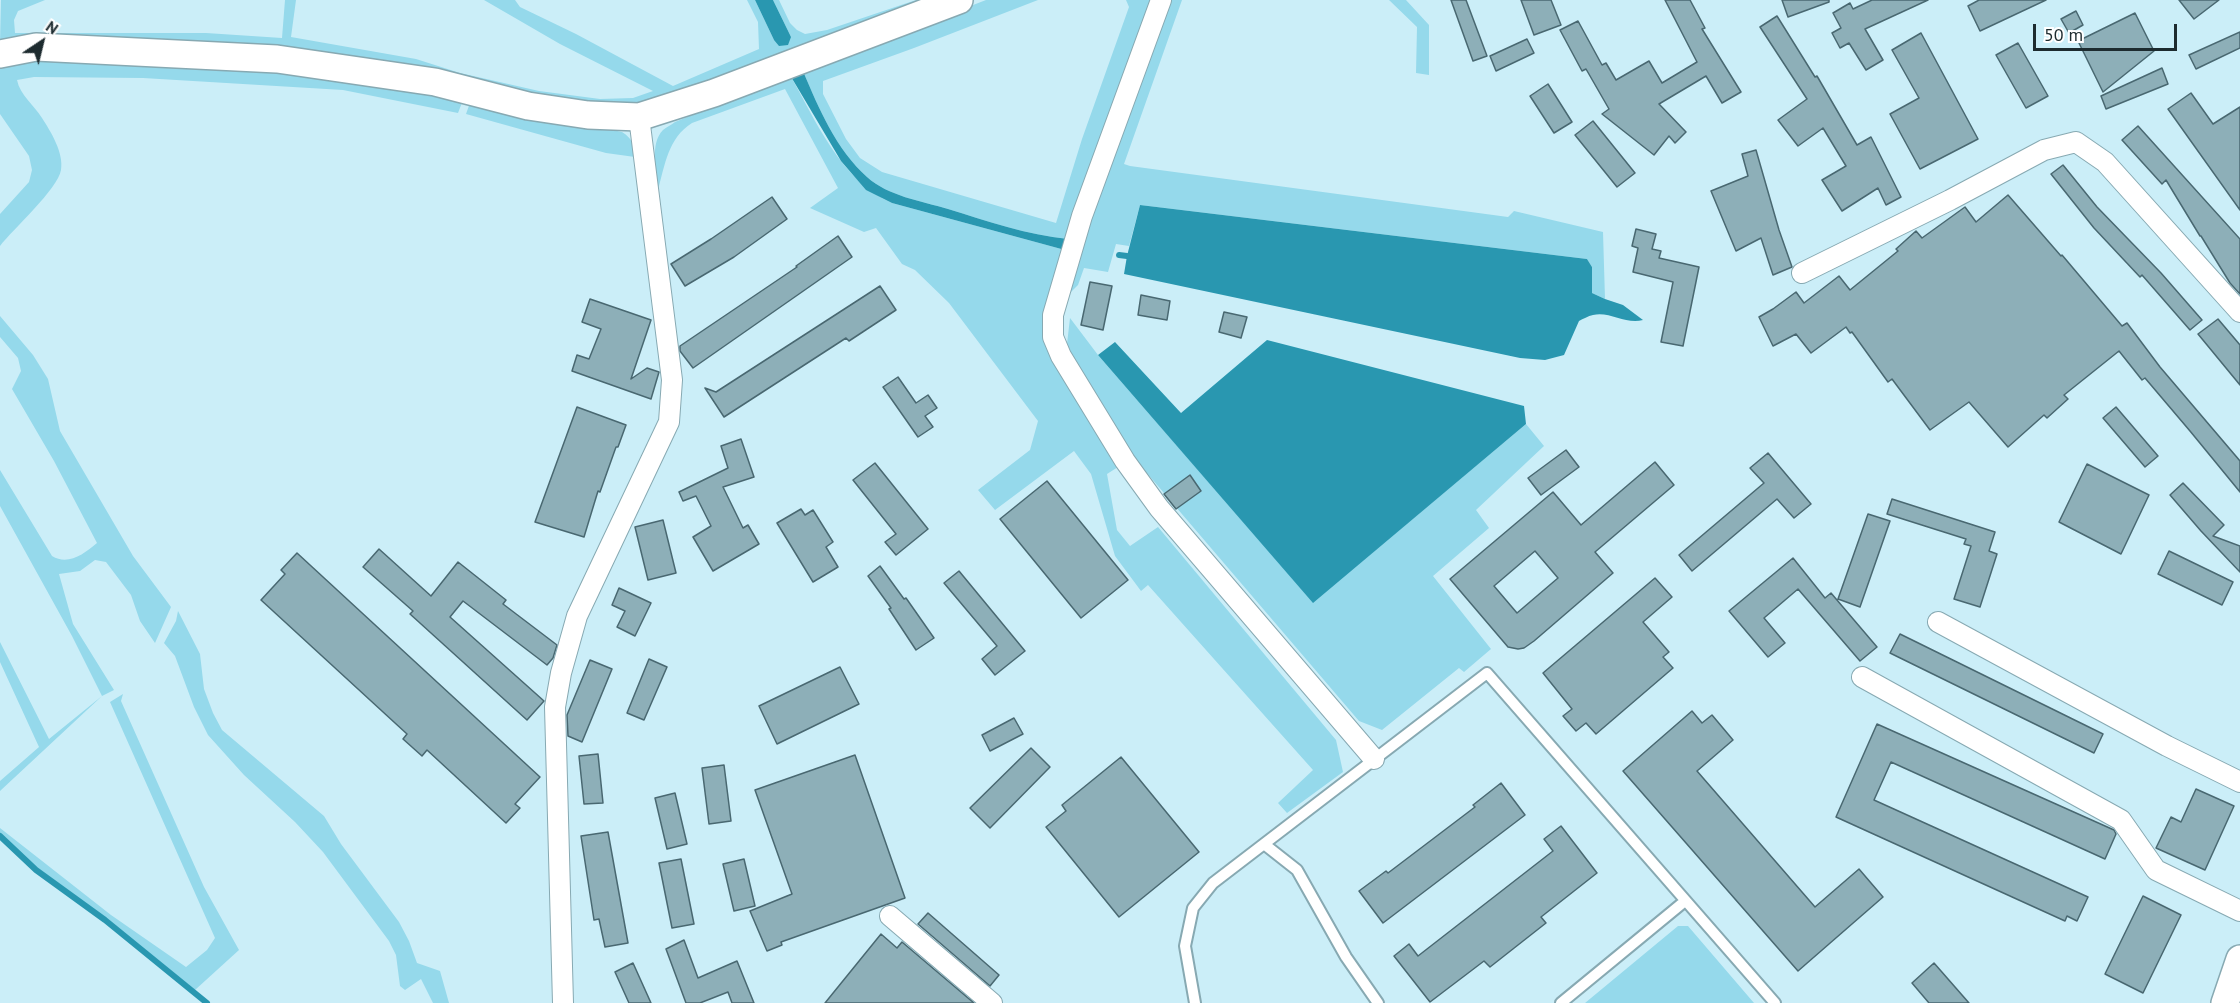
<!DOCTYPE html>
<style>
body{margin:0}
#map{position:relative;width:2240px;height:1003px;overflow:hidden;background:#cbeef8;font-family:"PT Sans",sans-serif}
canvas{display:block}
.north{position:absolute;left:12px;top:12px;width:60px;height:60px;-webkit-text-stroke:4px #fff;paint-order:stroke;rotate:35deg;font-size:16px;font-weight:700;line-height:24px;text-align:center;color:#1d2b2f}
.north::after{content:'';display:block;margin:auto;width:21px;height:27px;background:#1d2b2f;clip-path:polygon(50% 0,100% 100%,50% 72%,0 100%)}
.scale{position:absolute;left:2033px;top:24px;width:144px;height:27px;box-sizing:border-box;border:3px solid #1d2b2f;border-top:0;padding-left:8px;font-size:18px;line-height:21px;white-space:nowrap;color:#1d2b2f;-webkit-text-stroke:4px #fff;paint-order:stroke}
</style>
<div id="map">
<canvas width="2240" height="1003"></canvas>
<div class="north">N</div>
<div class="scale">50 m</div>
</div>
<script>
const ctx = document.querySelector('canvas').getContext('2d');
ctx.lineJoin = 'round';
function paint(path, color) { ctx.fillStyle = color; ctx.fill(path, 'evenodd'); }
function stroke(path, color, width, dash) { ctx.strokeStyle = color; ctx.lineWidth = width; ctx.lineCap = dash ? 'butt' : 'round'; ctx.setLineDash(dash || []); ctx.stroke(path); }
paint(new Path2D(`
 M1 0H45L18 11 14 20 15 33H206L282 38 285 0H296L291 37 416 59 460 73 539 91 600 99 633 98 653 91 560 44 484 0H515L520 7 576 34 673 86 759 49 758 22 747 0H755L774 40 791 37 773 0H779L790 23 797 30 805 34 827 30 916 0H939L702 86 623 108 517 94 0 44Z
 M986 0H1038L914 48 823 81V94L846 139 860 158 882 172 1056 223 1082 139 1129 7 1126 0H1154L1068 239C1027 235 987 221 948 209 921 201 888 196 867 177 836 149 819 109 803 71Z
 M1167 0H1182L1124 164 1130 166 1508 217 1514 211 1603 232 1605 299 1592 293V267L1587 259 1140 205 1129 246 1116 244 1108 272 1084 268 1078 285 1060 303Z
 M1389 0H1406L1429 25V75L1416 73 1417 27Z
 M91 60 228 67 303 75 463 100 458 113 343 90 143 78 34 77 17 80C20 95 34 105 42 118 51 132 64 153 61 170 58 189 13 229 0 246V214L29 182 32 170 29 156 0 114V65L35 61Z
 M790 75C816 121 841 181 892 203L1065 250C1055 278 1042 307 1044 337L1118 467 1107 474 1117 530 1130 546 1158 527 1336 740 1343 772 1287 813 1278 803 1313 770 1148 585 1141 591 1115 556 1091 474 1074 451 995 510 978 490 1030 450 1038 421 949 303 915 270 902 264 876 228 864 232 810 208 838 188 785 89 692 123C668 138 665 165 658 190 657 173 649 144 663 130 666 127 672 125 675 122Z
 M471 100 622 132C633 139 634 145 635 157L606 153 466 114Z
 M0 316 33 355 48 379 60 431 133 556 171 607 155 643 140 621 131 595 106 562 95 560 80 571 59 574 73 624 114 690 102 696 0 791V781L39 747 0 662V642L49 739 102 696 72 636 0 506V470L52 556C68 566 84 554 97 543L54 461 12 389 21 371 18 358 0 337Z
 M1070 318 1098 355 1313 602 1526 424 1544 446 1476 510 1489 528 1433 576 1491 649 1464 672 1459 668 1382 730 1359 721 1134 458 1079 370 1067 344Z
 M178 611 200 654 204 689 213 713 222 730 324 816 341 844 399 922 409 941 417 963 440 971 449 1003H433L421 979 405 990 400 986 396 955 389 941 323 852 295 822 244 775 208 735 194 707 175 656 164 643 176 621Z
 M123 694 121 701 204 887 239 950 195 990 105 917 35 866 0 833V828L111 915 186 967 207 950 215 938 110 702Z
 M1678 926H1688L1754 1003H1585Z`), '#95d9eb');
paint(new Path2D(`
 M755 0H773L791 37 788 45 779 46 774 40Z
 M803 71C819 109 836 149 867 177 888 196 921 201 948 209 987 221 1027 235 1068 239L1065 250 892 203 866 190 841 161 790 75Z
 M1140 205 1587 259 1592 267V293L1605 299 1623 305 1643 320C1626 325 1610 311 1593 315 1588 316 1583 319 1579 321L1564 355 1545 360 1520 358 1124 274 1127 256Z
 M1267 340 1524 406 1526 424 1313 603 1098 355 1115 342 1181 413Z`), '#2997b0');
stroke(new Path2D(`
 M1119 255 1127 256
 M0 836 36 870 105 920 207 1003`), '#2997b0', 6);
const building = new Path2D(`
 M1451 0H1466L1487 56 1473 61Z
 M1521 0H1551L1561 25 1534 35Z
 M1665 0H1690L1705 28 1702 29 1741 92 1722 103 1706 76 1659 104 1686 132 1675 143 1669 136 1654 155 1602 114 1609 109 1586 69 1582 71 1560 30 1578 21 1602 65 1606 63 1616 80 1649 61 1662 83 1697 62Z
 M1782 0H1829V2L1788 17Z
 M1872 0H1928L1865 29 1883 60 1866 70 1849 43 1840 48 1832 33 1841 28 1833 13 1850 3 1853 9Z
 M1979 0H2046L1980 31 1968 6Z
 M2179 0H2219L2194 19Z
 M2076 11 2083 25 2069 33 2061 19Z
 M2135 13 2154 51 2103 92 2078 41Z
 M1777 16 1815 77 1817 76 1857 145 1871 137 1901 197 1886 205 1878 188 1842 211 1822 180 1846 166 1823 128 1798 146 1778 120 1807 99 1760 27Z
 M2240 32V48L2196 69 2189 55Z
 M1921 33 1978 139 1920 169 1890 114 1919 98 1892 50Z
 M1527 39 1534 53 1496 71 1490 56Z
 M2018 43 2048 96 2026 108 1996 55Z
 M2162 68 2168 84 2106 109 2101 96Z
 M1548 84 1572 122 1554 133 1530 96Z
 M2191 93 2213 124 2240 107V210L2168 109Z
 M1593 121 1635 173 1617 187 1575 135Z
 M2138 126 2240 239V294L2230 283 2201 236H2200L2166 180 2162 184 2122 140Z
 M1756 150 1779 230 1792 267 1773 275 1761 238 1736 251 1711 191 1748 176 1742 154Z
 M2063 165 2097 207 2161 273 2202 320 2190 330 2142 275 2140 277 2094 228 2051 174Z
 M2008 195 2061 256 2062 255 2122 326 2127 323 2160 367 2240 461V492L2190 431 2145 378 2142 380 2119 351 2064 395 2068 399 2047 418 2044 415 2008 447 1969 402 1930 430 1892 379 1888 382 1852 332 1850 333 1846 327 1811 353 1796 334 1773 346 1759 317 1773 309 1796 292 1804 303 1839 276 1850 290 1898 251 1896 249 1916 231 1922 238 1965 207 1976 222Z
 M772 197 787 219 734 257 685 286 671 264 711 239Z
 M1636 229 1656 234 1652 249 1661 251 1659 258 1699 267 1683 346 1661 342 1673 282 1633 272 1638 248 1632 246Z
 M838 236 852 257 693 368 680 351V346L797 267 796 266Z
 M1090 282 1112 286 1103 330 1081 325Z
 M880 286 896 310 849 341 846 338 724 417 705 388 716 392Z
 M1141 295 1170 301 1167 320 1138 315Z
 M590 299 651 320 631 379 647 368 659 372 651 399 572 371 577 355 589 359 601 329 582 322Z
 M1224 312 1247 317 1241 338 1219 332Z
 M2218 319 2240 345V385L2198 334Z
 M898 377 916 403 928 395 937 408 925 416 933 427 918 437 883 387Z
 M577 407 626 425 618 447H616L600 492 598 491 584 537 535 522Z
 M2116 407 2158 456 2145 467 2103 418Z
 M741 439 754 477 723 487 743 528 748 525 759 544 713 571 693 537 711 526 696 496 683 501 679 492 728 468 721 446Z
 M1566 450 1579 467 1541 495 1528 478Z
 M1768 453 1811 504 1794 518 1777 499 1692 571 1679 555 1764 483 1750 468Z
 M1655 462 1674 485 1595 552 1613 573 1534 641 1524 648 1518 649 1508 647 1450 579 1553 492 1581 525ZM1535 551 1558 578 1517 613 1494 586Z
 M875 463 928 529 896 555 885 542 896 534 853 480Z
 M2087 464 2149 495 2121 554 2059 522Z
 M1190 475 1201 491 1176 509 1164 494Z
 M1047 481 1128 580 1081 618 1000 519Z
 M2183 483 2224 525 2213 536 2240 546V572L2201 531 2170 495Z
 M1892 499 1995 532 1989 551 1997 554 1980 607 1954 599 1971 546 1964 544 1966 539 1887 514Z
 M801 509 805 515 813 510 833 542 826 547 838 567 813 582 777 523Z
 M1868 514 1890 521 1860 607 1838 599Z
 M663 520 676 573 648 580 635 527Z
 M379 549 431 596 458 562 506 600 503 604 557 645 553 658 547 665 463 601 450 617 544 701 527 720 410 614 413 611 363 567Z
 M2169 551 2233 582 2222 605 2158 574Z
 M297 553 540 777 515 804 520 808 506 823 427 750 422 756 403 739 407 734 261 600 285 574 281 570Z
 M1793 558 1825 598 1831 593 1877 647 1860 661 1798 589 1764 618 1785 643 1768 657 1729 611Z
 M880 566 904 599 906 598 934 638 916 650 889 609 891 608 868 576Z
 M959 571 1025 651 995 675 982 659 997 646 944 583Z
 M1655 578 1672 597 1643 622 1669 652 1663 657 1673 668 1596 734 1586 723 1576 731 1563 716 1572 709 1543 673Z
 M619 588 651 603 635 636 617 627 625 611 612 605Z
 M1900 634 2103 734 2094 753 1890 653Z
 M649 659 667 667 644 720 627 713Z
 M590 660 612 669 582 742 568 736 567 715Z
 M840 667 859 704 777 744 759 706Z
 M1692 711 1702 723 1712 715 1733 740 1697 771 1815 907 1859 869 1883 897 1798 971 1623 771Z
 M1014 718 1023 734 990 751 982 735Z
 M1877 724 2114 830 2116 834 2105 859 1891 762 1874 800 2088 897 2077 921 2067 916 2065 921 1836 817Z
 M1031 748 1050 767 990 828 970 808Z
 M598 754 603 803 584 804 579 756Z
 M855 755 905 898 781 942 782 945 767 951 750 911 792 894 755 790Z
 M1121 757 1199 852 1119 917 1046 827 1066 811 1062 805Z
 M724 765 731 821 709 824 702 768Z
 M1501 783 1525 815 1383 923 1359 891 1386 871 1388 873 1475 807 1473 805Z
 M2196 789 2234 806 2205 870 2156 848 2171 817 2181 822Z
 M675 793 687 844 667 849 655 798Z
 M1561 826 1597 873 1541 917 1546 923 1490 967 1484 961 1430 1002 1394 956 1409 944 1418 956 1553 851 1544 839Z
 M608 832 628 943 605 947 599 919 594 920 581 836Z
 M681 859 694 924 672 928 659 863Z
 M744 859 755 906 734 911 723 864Z
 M2143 896 2181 915 2143 993 2105 974Z
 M928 913 999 975 990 986 918 924Z
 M881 934 897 948 902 942 974 1003H825Z
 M684 940 698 978 737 961 754 1003H732L728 992 700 1003H686L666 949Z
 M633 963 651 1003H629L615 972Z
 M1934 963 1969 1003H1929L1912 983Z`);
paint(building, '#8dafb8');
stroke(building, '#496871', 1.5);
const lane = new Path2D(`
 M1264 844 1297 870 1346 957 1378 1003
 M1195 1003 1185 946 1193 908 1213 883 1487 673 1775 1003
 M1561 1003 1685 901`);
const street = new Path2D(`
 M1161 0 1082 216 1053 315V337L1061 356 1125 461 1159 508 1374 759
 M1802 273 1950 200 2044 150 2076 142 2105 162 2240 312
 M1938 622 2167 746 2240 782
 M1862 677 2121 820 2156 870 2240 911
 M890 916 992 1003
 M563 1003 555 707 561 673 577 616 669 422 672 380 639 117`);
const secondary = new Path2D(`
 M0 54 36 47 277 59 435 82 528 106 588 115 639 117 714 93 959 0
 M2225 1003 2240 959`);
stroke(lane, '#87a9b2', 14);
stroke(street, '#87a9b2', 22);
stroke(secondary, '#87a9b2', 30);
stroke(lane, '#fff', 10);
stroke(street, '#fff', 20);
stroke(secondary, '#fff', 27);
</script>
